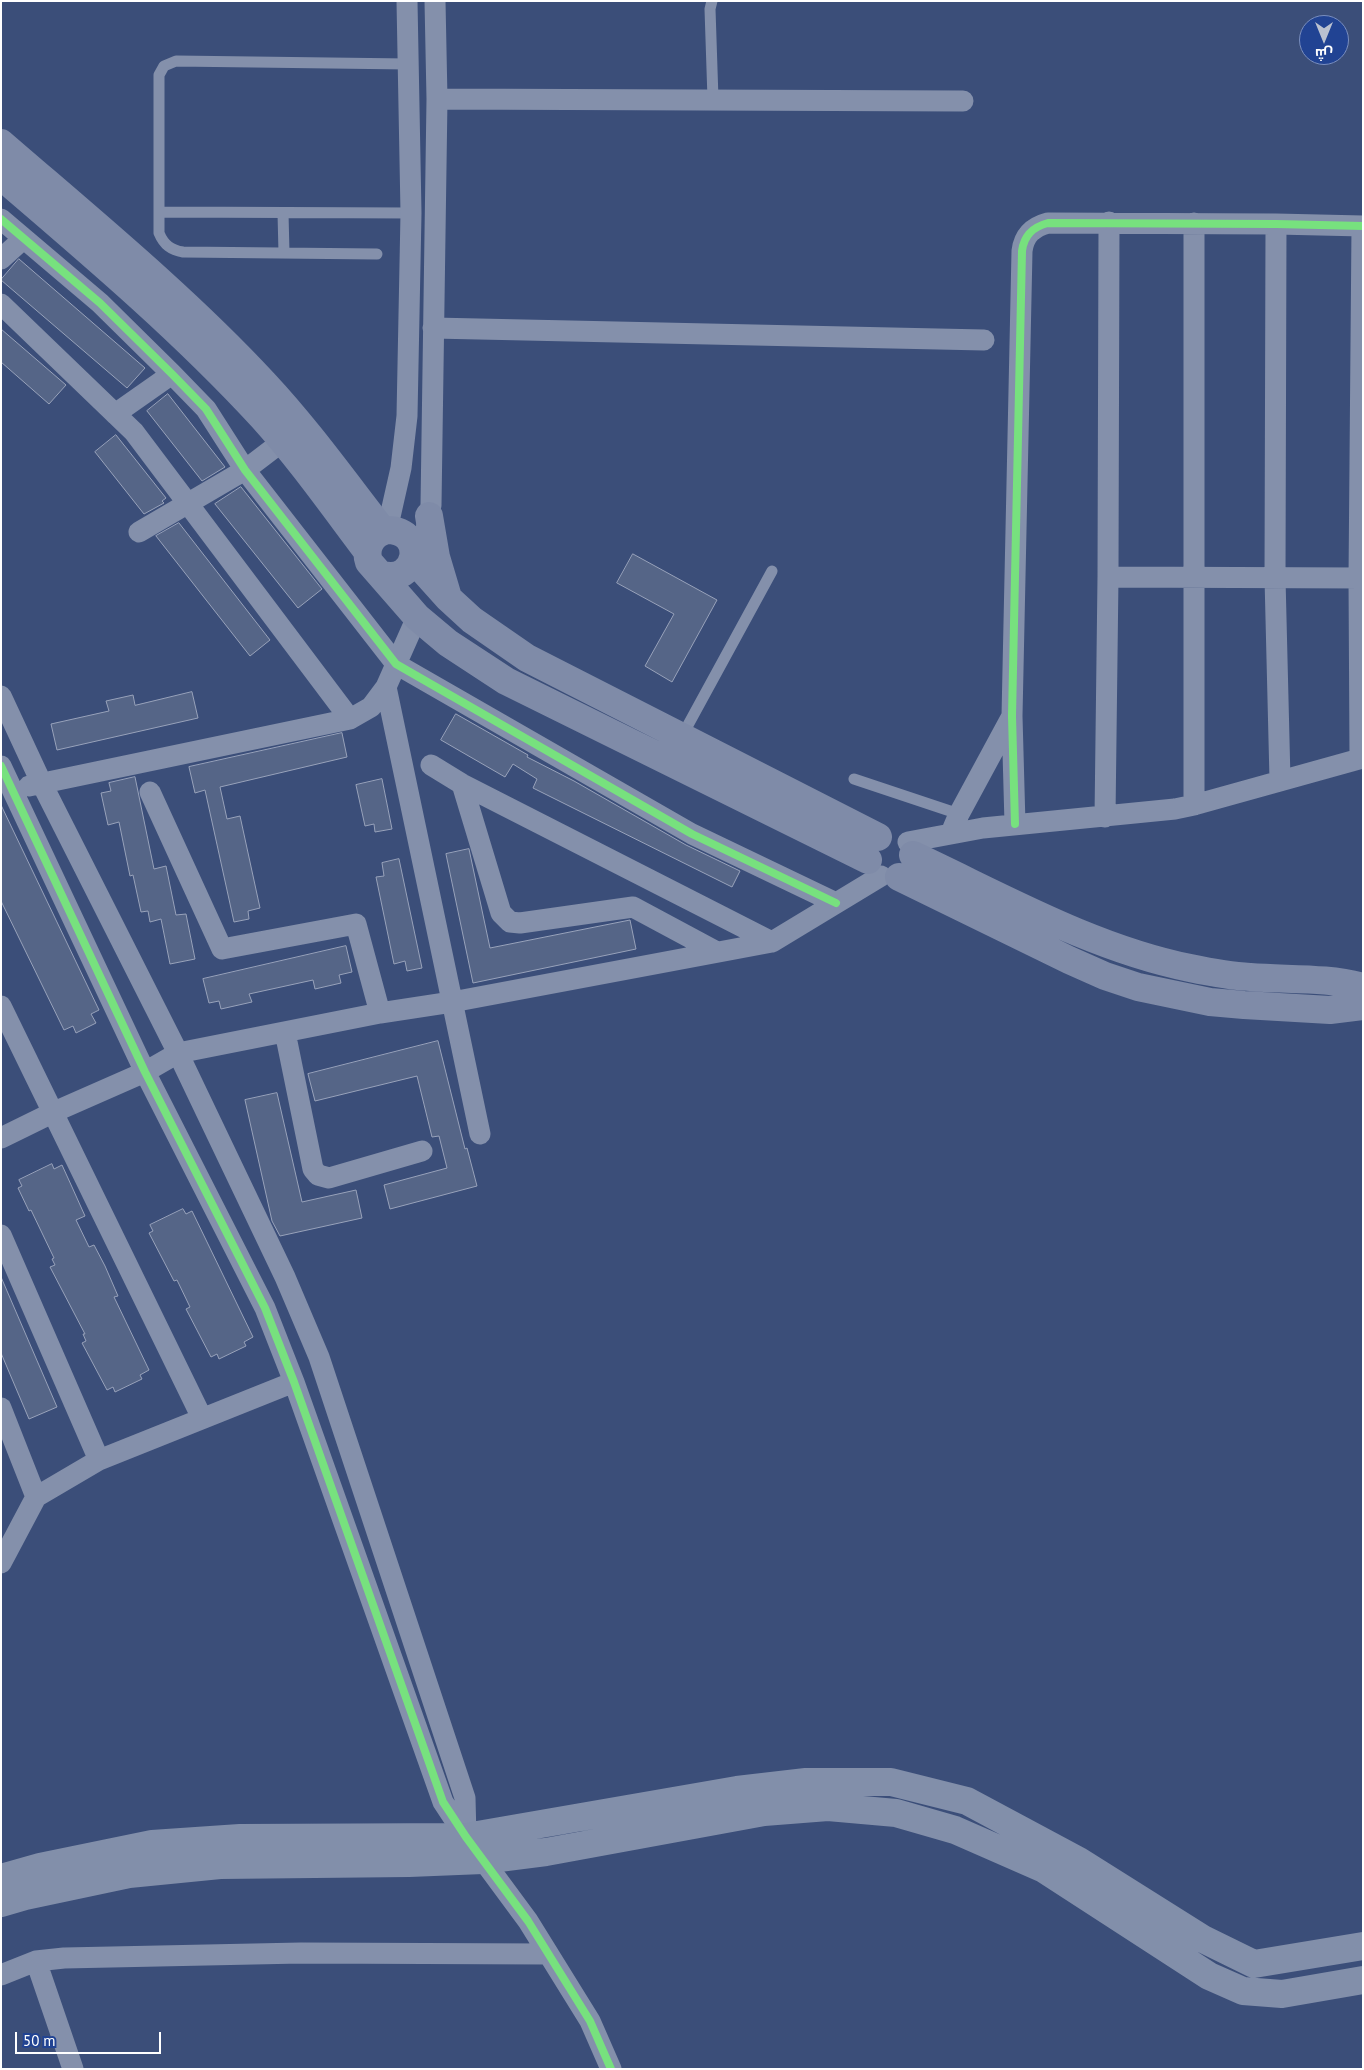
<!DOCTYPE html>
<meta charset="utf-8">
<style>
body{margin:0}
#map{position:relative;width:1364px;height:2070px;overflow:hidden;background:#3b4e79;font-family:"PT Sans",Cairo,sans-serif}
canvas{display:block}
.frame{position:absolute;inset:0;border:2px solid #fff;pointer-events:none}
.north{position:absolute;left:1299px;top:15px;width:50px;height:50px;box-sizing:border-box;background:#214393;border:1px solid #7a8ebe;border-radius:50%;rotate:180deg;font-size:14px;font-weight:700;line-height:20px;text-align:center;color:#fff}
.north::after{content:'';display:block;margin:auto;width:18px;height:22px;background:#bac1d0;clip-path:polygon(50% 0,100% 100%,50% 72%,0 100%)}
.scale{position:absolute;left:15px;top:2032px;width:146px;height:22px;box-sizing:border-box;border:2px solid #fff;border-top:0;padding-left:6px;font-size:15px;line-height:18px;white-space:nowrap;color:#fff;-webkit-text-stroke:4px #214393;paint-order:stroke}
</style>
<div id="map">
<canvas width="1364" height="2070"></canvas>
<div class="frame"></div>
<div class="north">ش</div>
<div class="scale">50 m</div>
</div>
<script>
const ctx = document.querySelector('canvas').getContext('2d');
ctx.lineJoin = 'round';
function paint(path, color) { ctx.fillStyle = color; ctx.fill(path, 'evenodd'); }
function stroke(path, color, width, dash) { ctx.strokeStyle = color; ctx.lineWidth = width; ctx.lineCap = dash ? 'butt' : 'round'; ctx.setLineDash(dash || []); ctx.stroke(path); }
const building = new Path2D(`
 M19 259 145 368 127 388 1 280Z
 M1 329 66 385 49 404 1 362Z
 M168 394 225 467 202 481 147 411Z
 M116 435 166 498 162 501 164 503 144 514 95 452Z
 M241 487 322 589 298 608 215 504Z
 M179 523 270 640 250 656 156 536Z
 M633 554 717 600 672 682 645 666 674 614 617 583Z
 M192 692 198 718 57 750 51 724 109 711 106 701 133 695 135 705Z
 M456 714 528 755 527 757 574 781 686 845 740 871 732 887 533 788 537 779 513 764 505 777 441 740Z
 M342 733 347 757 220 787 227 819 240 816 260 908 248 911 249 919 234 922 205 790 195 793 189 767Z
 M135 777 154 869 166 866 176 915 186 914 195 959 170 964 161 919 150 922 148 911 141 912 133 875 130 876 119 822 108 825 101 793 111 791 109 783Z
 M382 779 392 829 375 832 374 824 365 826 356 785Z
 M1 805 99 1010 91 1014 96 1023 76 1033 73 1026 64 1030 1 901Z
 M469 849 490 948 630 920 636 949 473 983 446 854Z
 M399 859 422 968 407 971 405 961 394 964 376 877 384 876 382 863Z
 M346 946 352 972 339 975 341 983 315 989 313 980 249 994 252 1002 221 1009 219 1001 209 1003 203 979Z
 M438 1041 465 1149 467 1148 477 1186 390 1209 384 1185 447 1168 439 1136 432 1137 417 1076 315 1101 308 1074Z
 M277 1093 302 1202 356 1190 362 1218 280 1236 272 1221 245 1100Z
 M52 1164 54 1169 62 1165 72 1187 85 1216 76 1220 89 1247 94 1245 105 1266 118 1296 114 1297 149 1370 140 1375 142 1379 115 1392 113 1387 107 1390 82 1343 86 1341 83 1334H85L50 1267 55 1265 52 1259 54 1258 31 1210 29 1211 18 1188 22 1186 19 1180Z
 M183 1209 186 1214 192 1211 253 1337 244 1342 246 1346 219 1359 217 1354 211 1357 186 1309 190 1307 177 1280 174 1281 149 1233 153 1231 150 1225Z
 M1 1277 57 1407 29 1419 1 1353Z`);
paint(building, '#556587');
stroke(building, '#98a2ba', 1);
stroke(new Path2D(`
 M712 1 710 9 713 99
 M160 212 411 213
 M283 213 284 253
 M377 254 183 252C171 250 164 245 159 233V75L164 66 176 61 408 64
 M682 736 772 571
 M854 779 959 814`), '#8490ab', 11);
stroke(new Path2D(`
 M437 99 963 101
 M1 219 100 303 172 374 206 409 245 470 396 664 692 834 836 903
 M1276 224 1275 578 1280 780
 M1 259 23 239
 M1 304 134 432 350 719
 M433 328 984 340
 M115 414 172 374
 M387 530 401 468 407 416 411 213 407 1
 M426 530 431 505 437 99 435 1
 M139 532 245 470 283 441
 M1108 577 1363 578
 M386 687 480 1134
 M1 696 41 782 178 1053 285 1277 319 1357 465 1798 466 1837
 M1360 758 1359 578 1362 226
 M431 765 462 784 772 942
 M1 766 145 1072 265 1308 294 1382 443 1802 466 1837 528 1921 590 2021 611 2069
 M462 784 501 913 510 922 520 923 633 907 715 951
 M29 786 350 719 371 707 386 687 417 617
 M150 792 222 949 356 924 380 1013
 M1194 805V223
 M1105 817 1108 577 1109 222
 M1015 824 1012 716 1022 251C1024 235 1033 227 1048 223L1276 224 1363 226
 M951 833 959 814 1012 716
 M908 842 983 828 1175 809 1194 805 1363 758
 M1 1006 202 1418
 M285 1032 313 1169 318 1175 329 1178 422 1151
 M1 1138 54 1112 145 1072 178 1053 380 1013 452 1002 772 942 881 876
 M1 1235 99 1460
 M1 1408 36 1497
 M1 1563 36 1497 99 1460 294 1382
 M36 1961 73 2069
 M1 1975 36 1961 64 1958 301 1953 548 1954`), '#8490ab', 21);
stroke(new Path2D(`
 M1 143C90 220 184 297 264 383 307 429 344 481 383 531
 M1 176C91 253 182 330 262 417 300 459 333 506 367 551
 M429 516 436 557 447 594
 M413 559 448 598 472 620 527 658 878 837
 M380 574C418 587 428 530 387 530 372 534 364 547 369 562L417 617 448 643 506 681 868 860
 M913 855C1003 897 1092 948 1190 968 1209 972 1230 976 1250 977 1287 980 1327 977 1363 987
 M899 877 1069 960 1105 976 1138 987 1210 1002 1244 1005 1330 1010 1363 1006`), '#7f8ba8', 28);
stroke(new Path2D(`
 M1 1878 40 1867 152 1844 240 1838 466 1837 737 1790 806 1782H891L967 1801 1079 1861 1203 1939 1254 1964 1363 1946
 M1 1903 25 1896 129 1874 220 1865 409 1863 483 1860 546 1852 764 1812 828 1807 896 1813 955 1830 1044 1869 1209 1976 1243 1991 1282 1994 1363 1980`), '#828faa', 28);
stroke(new Path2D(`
 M1 219 100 303 172 374 206 409 245 470 396 664 692 834 836 903
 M1 766 145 1072 265 1308 294 1382 443 1802 466 1837 528 1921 590 2021 611 2069
 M1015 824 1012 716 1022 251C1024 235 1033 227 1048 223L1276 224 1363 226`), '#77e17e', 8);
</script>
